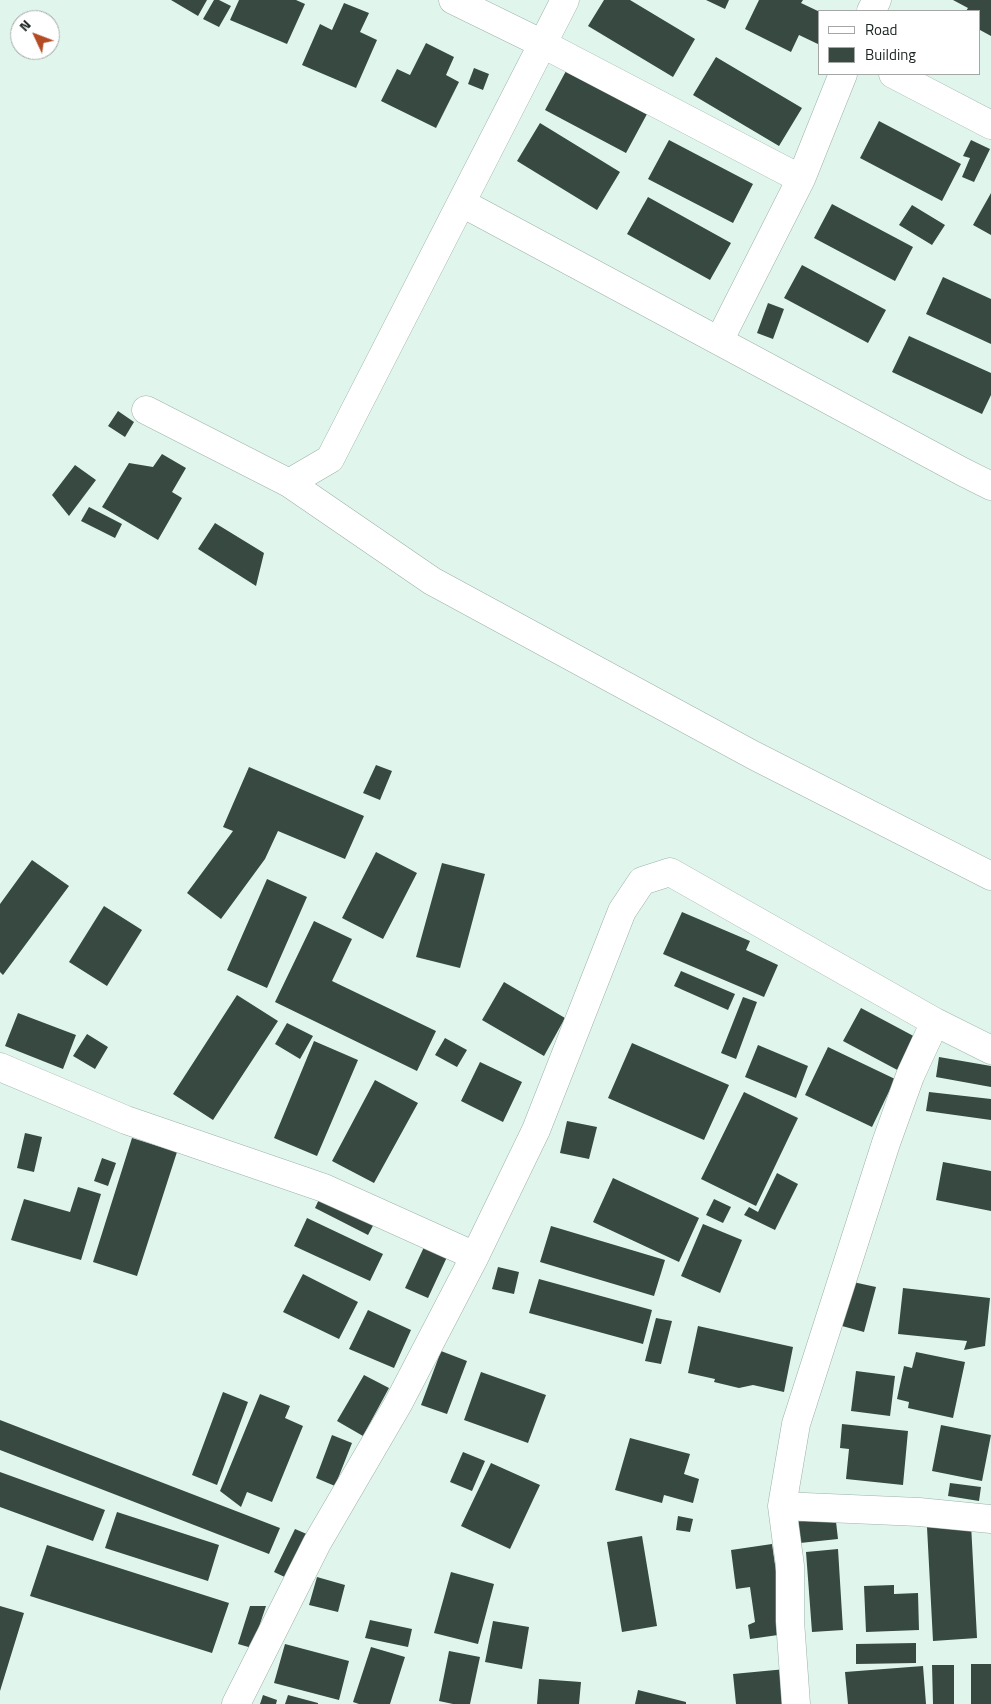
<!DOCTYPE html>
<style>
body{margin:0}
#map{position:relative;width:991px;height:1704px;overflow:hidden;background:#e0f6ec;font-family:"Titillium Web",sans-serif}
canvas{display:block}
.legend{position:absolute;left:818px;top:10px;width:162px;height:65px;box-sizing:border-box;background:#fff;border:1px solid #a4a7a6;margin:0;padding:6px 9px;list-style:none;font-size:15px;color:#1c2420}
.legend li{display:flex;align-items:center;gap:10px;height:25px}
.legend b{width:25px;border:1px solid #a4a7a6}
.north{position:absolute;left:10px;top:10px;width:50px;height:50px;box-sizing:border-box;background:#fff;border:1px solid #a4a7a6;border-radius:50%;rotate:313deg;font-size:14px;font-weight:700;line-height:20px;text-align:center;color:#1c2420}
.north::after{content:'';display:block;margin:auto;width:18px;height:22px;background:#b34c25;clip-path:polygon(50% 0,100% 100%,50% 72%,0 100%)}
</style>
<div id="map">
<canvas width="991" height="1704"></canvas>
<ul class="legend">
<li><b style="height:6px;background:#fff"></b>Road</li>
<li><b style="height:14px;background:#374941"></b>Building</li>
</ul>
<div class="north">N</div>
</div>
<script>
const ctx = document.querySelector('canvas').getContext('2d');
ctx.lineJoin = 'round';
function paint(path, color) { ctx.fillStyle = color; ctx.fill(path, 'evenodd'); }
function stroke(path, color, width, dash) { ctx.strokeStyle = color; ctx.lineWidth = width; ctx.lineCap = dash ? 'butt' : 'round'; ctx.setLineDash(dash || []); ctx.stroke(path); }
paint(new Path2D(`
 M171 0H207L198 16Z
 M214 0H219L231 6 219 27 203 19Z
 M239 0H296L305 4 287 44 230 20Z
 M604 0H630L695 39 673 77 588 26Z
 M706 0H729L725 9Z
 M759 0H803L801 3 820 12V45L799 35 791 52 745 29Z
 M953 0H991V36L980 30V11H966L968 8Z
 M344 3 369 13 360 32 377 40 356 88 302 65 320 24 332 30Z
 M426 43 454 57 446 75 459 82 436 128 381 101 397 69 410 75Z
 M716 57 802 108 779 146 693 95Z
 M474 68 489 74 483 90 468 84Z
 M566 71 647 114 626 153 545 110Z
 M879 121 961 164 942 201 860 158Z
 M540 123 620 172 597 210 517 161Z
 M669 140 753 184 733 223 648 179Z
 M971 140 990 149 974 182 962 177 970 158 963 156Z
 M991 193V235L973 225Z
 M648 197 731 243 710 280 627 234Z
 M832 204 913 247 895 281 814 238Z
 M912 205 945 225 932 245 899 225Z
 M802 265 886 310 868 343 784 298Z
 M943 277 991 299V344L926 314Z
 M768 303 784 309 773 339 757 333Z
 M909 336 991 373V395L982 414 892 372Z
 M118 411 134 422 125 437 108 426Z
 M162 454 186 468 172 492 182 498 158 540 102 507 129 463 153 467Z
 M75 465 96 480 69 516 52 495Z
 M89 507 122 524 115 538 81 521Z
 M215 523 264 553 256 586 198 549Z
 M376 765 392 771 380 800 363 793Z
 M249 767 364 816 345 859 278 831 265 859 221 919 187 893 233 831 223 827Z
 M376 852 417 873 383 939 342 918Z
 M32 860 69 886 3 975 0 972V904Z
 M442 863 485 874 460 968 416 957Z
 M267 879 307 897 267 988 227 970Z
 M104 906 142 930 107 986 69 962Z
 M682 912 750 941 746 950 778 965 764 997 663 954Z
 M314 921 352 939 332 981 436 1031 417 1071 275 1002Z
 M681 971 735 994 728 1010 674 986Z
 M504 982 565 1018 544 1056 482 1020Z
 M237 995 278 1021 213 1120 173 1094Z
 M743 997 757 1002 736 1059 721 1053Z
 M861 1008 921 1040 903 1073 843 1041Z
 M18 1013 76 1035 63 1069 5 1046Z
 M287 1023 313 1036 300 1059 275 1044Z
 M87 1034 108 1047 95 1069 73 1056Z
 M445 1038 467 1050 457 1067 435 1055Z
 M314 1041 358 1060 317 1156 274 1138Z
 M632 1043 729 1085 704 1140 608 1098Z
 M758 1045 808 1066 796 1098 745 1077Z
 M828 1047 895 1079 872 1127 805 1095Z
 M939 1057 991 1066V1087L936 1077Z
 M480 1062 522 1082 503 1122 461 1101Z
 M375 1080 418 1103 374 1183 332 1161Z
 M744 1092 798 1118 756 1206 701 1179Z
 M929 1092 991 1099V1120L926 1111Z
 M567 1121 597 1127 589 1159 560 1153Z
 M25 1133 42 1137 34 1172 17 1168Z
 M132 1138 177 1152 137 1276 93 1262Z
 M102 1158 116 1163 108 1186 94 1181Z
 M943 1162 991 1171V1211L936 1200Z
 M777 1173 798 1184 775 1230 744 1215 749 1207 758 1212Z
 M613 1178 699 1218 679 1262 593 1222Z
 M78 1187 101 1194 81 1260 11 1240 24 1199 70 1212Z
 M321 1195 375 1222 368 1235 315 1208Z
 M714 1199 731 1207 723 1223 706 1215Z
 M307 1218 383 1254 370 1281 294 1246Z
 M703 1224 742 1240 720 1293 681 1276Z
 M551 1226 665 1260 654 1296 540 1262Z
 M424 1247 447 1257 428 1298 405 1288Z
 M498 1267 519 1272 514 1294 492 1289Z
 M303 1274 358 1302 339 1339 283 1312Z
 M539 1279 652 1310 643 1344 529 1313Z
 M853 1282 876 1287 864 1332 842 1326Z
 M903 1288 990 1298 985 1346 964 1350 967 1341 898 1334Z
 M368 1310 411 1330 394 1368 349 1349Z
 M656 1318 672 1321 661 1364 645 1361Z
 M698 1326 793 1347 784 1392 753 1385 739 1388 714 1382 715 1379 688 1373Z
 M441 1351 467 1361 447 1414 421 1405Z
 M916 1352 965 1362 953 1418 908 1408 909 1402 897 1399 904 1366 912 1368Z
 M856 1371 895 1376 890 1416 851 1411Z
 M481 1372 546 1395 528 1443 464 1420Z
 M364 1375 389 1388 363 1436 337 1421Z
 M223 1392 248 1402 217 1485 192 1475Z
 M260 1394 290 1406 285 1418 303 1426 272 1502 247 1492 241 1507 220 1491Z
 M0 1420 280 1528 269 1554 0 1450Z
 M842 1424 908 1431 903 1485 846 1479 849 1449 840 1448Z
 M941 1425 991 1435 982 1481 932 1471Z
 M332 1435 352 1443 335 1486 316 1478Z
 M630 1438 690 1454 684 1474 699 1479 693 1503 664 1495 662 1503 615 1490Z
 M463 1452 485 1461 472 1491 450 1482Z
 M491 1463 540 1485 510 1549 461 1526Z
 M0 1472 105 1510 93 1541 0 1507Z
 M950 1483 981 1487 979 1501 948 1496Z
 M117 1512 219 1545 208 1581 105 1548Z
 M835 1513 838 1539 800 1543 798 1517Z
 M678 1516 693 1519 690 1532 676 1530Z
 M971 1524 977 1638 933 1641 927 1527Z
 M295 1529 309 1535 289 1579 274 1572Z
 M642 1536 657 1626 622 1632 607 1542Z
 M772 1544 785 1634 750 1639 748 1625 755 1622 750 1587 736 1589 731 1550Z
 M47 1545 229 1603 212 1653 30 1596Z
 M838 1549 843 1630 812 1632 806 1552Z
 M451 1572 494 1584 478 1644 434 1633Z
 M317 1577 345 1585 338 1612 309 1605Z
 M894 1585V1594L918 1593 919 1630 866 1632 864 1586Z
 M0 1606 24 1613 0 1691Z
 M250 1606H266L252 1648 238 1644Z
 M370 1620 412 1629 408 1647 365 1638Z
 M493 1621 529 1627 522 1669 485 1662Z
 M916 1643V1663L856 1664V1644Z
 M285 1644 349 1661 339 1700 274 1683Z
 M371 1647 405 1657 390 1704H359L353 1702Z
 M449 1651 480 1657 470 1704H453L439 1701Z
 M971 1664H991V1704H971Z
 M932 1665H954V1704H933Z
 M923 1666 926 1704H848L845 1672Z
 M786 1669 788 1704H736L733 1674Z
 M539 1679 581 1682 579 1704H537Z
 M638 1690 686 1702V1704H635Z
 M263 1695 277 1700 276 1704H260Z
 M288 1695 318 1703V1704H285Z`), '#374941');
const minor = new Path2D(`
 M453 0 543 44 801 179
 M871 11 877 0
 M893 74 991 125
 M462 203 963 472 991 486
 M719 341 801 179 843 74
 M146 410 289 483 330 459 565 0
 M289 483 432 581 753 755 991 876
 M0 1067 126 1120 324 1188 475 1256
 M782 1506 919 1512 991 1519
 M236 1704 317 1543 398 1404 475 1256 536 1130 622 911 642 881 670 872 935 1022 991 1050
 M796 1704 790 1621V1566L782 1506 796 1424 886 1143 910 1076 935 1022`);
stroke(minor, '#9db1a8', 29);
stroke(minor, '#fff', 28);
</script>
